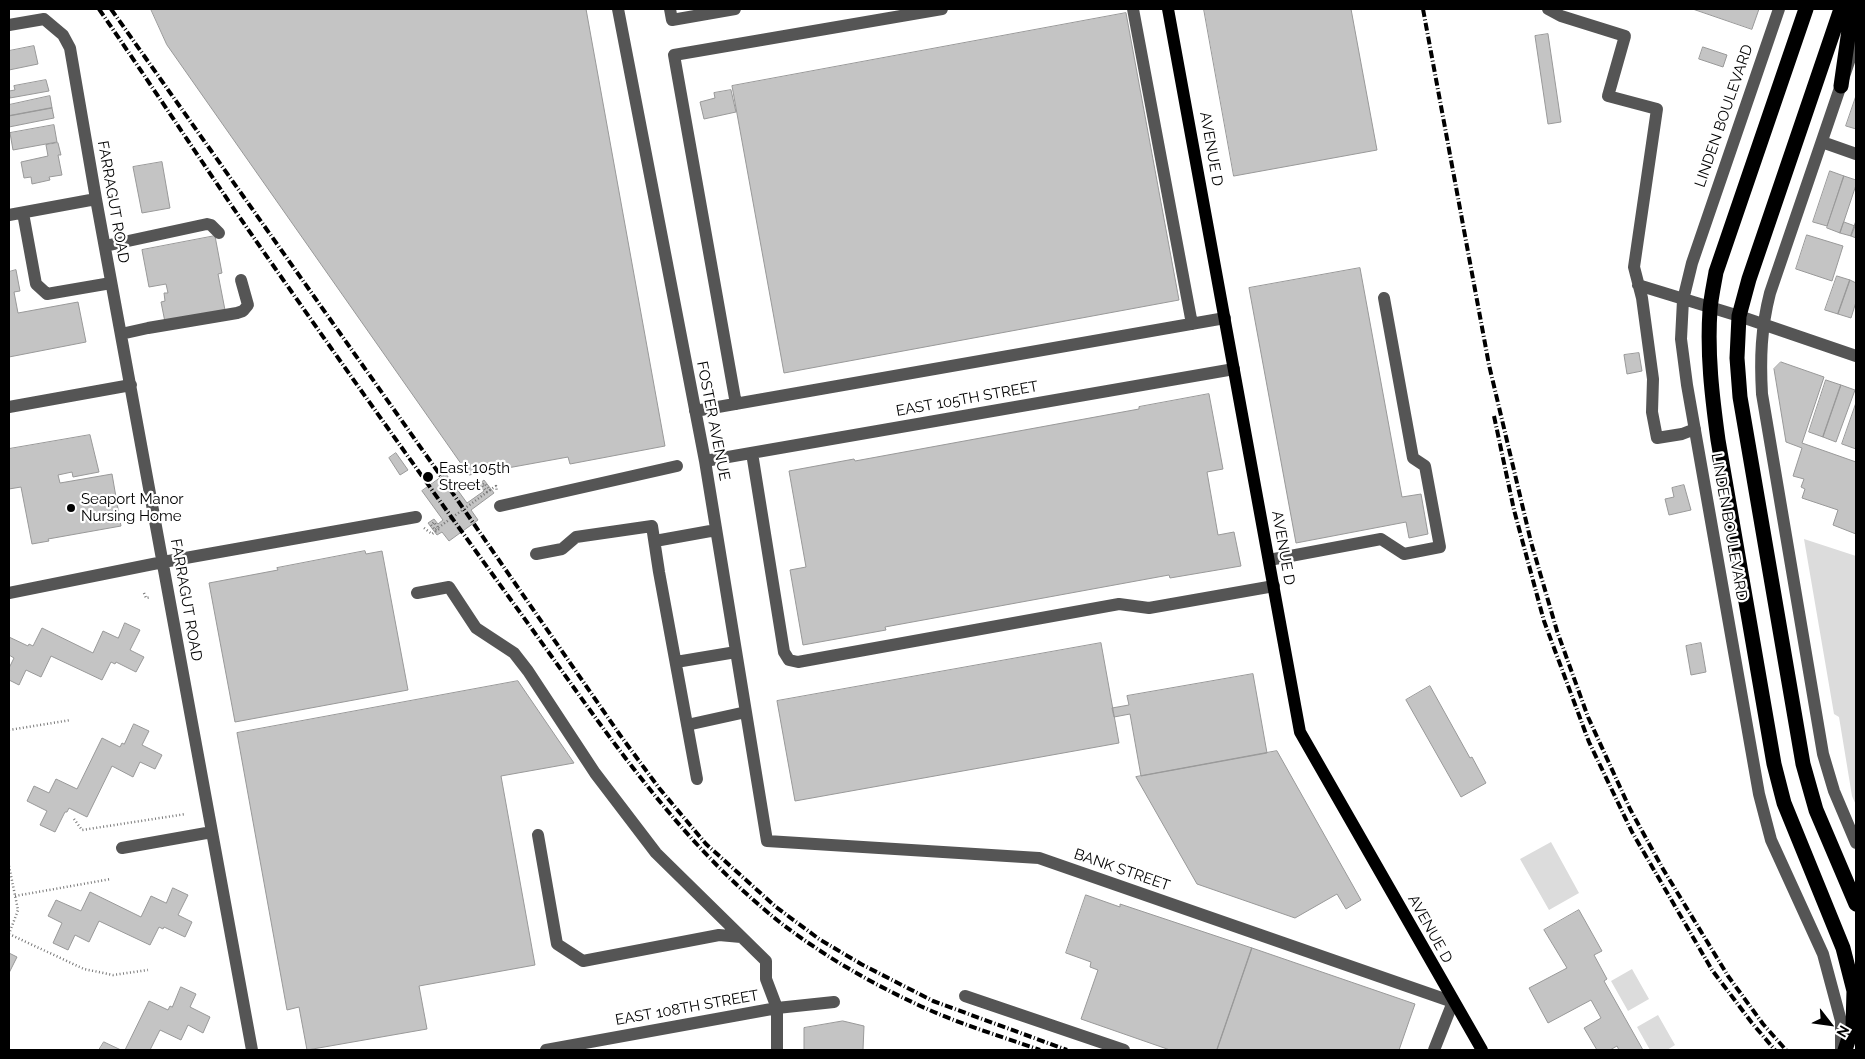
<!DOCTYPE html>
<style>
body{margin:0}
#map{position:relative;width:1865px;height:1059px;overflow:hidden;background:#fff;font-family:Raleway,sans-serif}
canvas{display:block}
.frame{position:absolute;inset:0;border:10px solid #000;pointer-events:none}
.north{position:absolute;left:1805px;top:999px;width:50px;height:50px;-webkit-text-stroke:4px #fff;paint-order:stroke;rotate:120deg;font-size:14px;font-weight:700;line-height:20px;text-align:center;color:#000}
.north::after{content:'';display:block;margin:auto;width:18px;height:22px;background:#000;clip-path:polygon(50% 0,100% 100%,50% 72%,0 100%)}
</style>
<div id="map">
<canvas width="1865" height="1059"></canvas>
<div class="frame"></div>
<div class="north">N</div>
</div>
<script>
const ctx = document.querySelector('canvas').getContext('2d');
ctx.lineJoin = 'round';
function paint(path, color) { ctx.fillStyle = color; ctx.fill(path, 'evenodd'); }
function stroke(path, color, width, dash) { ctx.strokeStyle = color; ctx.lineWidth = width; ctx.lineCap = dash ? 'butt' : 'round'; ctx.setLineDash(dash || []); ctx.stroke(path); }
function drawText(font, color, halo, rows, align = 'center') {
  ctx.font = font + ' Raleway,sans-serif'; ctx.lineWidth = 4.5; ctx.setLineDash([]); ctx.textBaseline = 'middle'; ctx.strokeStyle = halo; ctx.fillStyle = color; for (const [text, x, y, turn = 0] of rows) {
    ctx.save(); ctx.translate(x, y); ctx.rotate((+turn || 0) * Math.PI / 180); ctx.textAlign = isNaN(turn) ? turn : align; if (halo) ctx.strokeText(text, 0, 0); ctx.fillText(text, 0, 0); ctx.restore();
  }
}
paint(new Path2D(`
 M1804 539 1856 556V805L1852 796 1839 717 1834 714Z
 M1551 842 1579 893 1549 910 1520 859Z
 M1632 969 1649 999 1628 1011 1611 981Z
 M1658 1015 1675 1045 1667 1050H1650L1637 1027Z`), '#dcdcdc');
const building = new Path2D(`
 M151 9H586L665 446 570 464 568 457 469 475 167 45Z
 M1204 9H1351L1377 150 1234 176Z
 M1693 9H1759L1752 29Z
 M1126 13 1179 300 784 373 732 86Z
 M1548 34 1561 122 1548 124 1535 36Z
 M34 46 38 64 9 70V51Z
 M1703 47 1727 55 1723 67 1699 59Z
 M46 80 49 91 10 98 9 91 15 90 14 86Z
 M731 90 736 112 704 119 700 102 715 98 714 93Z
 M50 96 52 108 9 116V105Z
 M1856 96V129L1846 126Z
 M52 108 54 118 9 127V116Z
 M54 125 57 142 13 150 10 133Z
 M58 143 61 155H58L62 175 49 177 50 180 32 184 31 177 24 178 21 162 48 156 46 145Z
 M162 162 170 208 142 213 133 167Z
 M1830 171 1844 176 1827 226 1813 222Z
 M1844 176 1856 180V185L1840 233 1827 228Z
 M1856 221V238L1851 236Z
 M1844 222 1855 226 1851 236 1840 233Z
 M1807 235 1843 246 1832 281 1796 269Z
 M215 236 222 273 218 274 225 310 165 322 161 302 165 301 164 293H168L166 284 149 287 142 250Z
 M1360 268 1402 497 1421 494 1428 534 1409 538 1406 522 1296 543 1249 288Z
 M16 270 20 291 14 292 18 313 78 302 86 342 9 357V272Z
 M1837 276 1850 280 1838 314 1825 310Z
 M1850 280 1856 283V302L1851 318 1838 314Z
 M1639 353 1642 371 1627 374 1624 355Z
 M1781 362 1824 377 1802 443 1856 462V534L1833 525 1838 510 1802 498 1805 489 1801 487 1804 479 1793 476 1802 448 1786 442 1774 369Z
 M1826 380 1841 385 1823 437 1809 432Z
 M1841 385 1855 390 1836 442 1823 437Z
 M1209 394 1223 469 1207 472 1218 535 1234 532 1241 566 1170 578 1169 575 885 627 886 630 803 645 790 570 806 567 789 471 854 459 855 461 1139 409V407Z
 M1856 403V449L1842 444Z
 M90 435 99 472 73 477 72 472 58 475 60 483 112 474 121 526 48 539 49 541 32 544 21 487 9 489V449Z
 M396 453 408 470 400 475 389 458Z
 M446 474 467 503 484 491 479 484 484 480 494 493 471 510 478 520 449 541 442 532 437 535 428 523 434 519 438 524 443 520 422 491Z
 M1684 485 1691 510 1669 515 1665 499 1674 497 1672 488Z
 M365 551 366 554 382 551 408 690 235 722 209 583 278 570 277 568Z
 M125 623 140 630 130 650 144 657 136 672 116 662 115 664 111 662 102 680 51 656 41 677 26 670 19 685 9 680V668L14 658 9 655V637L28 646 29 644 33 646 42 628 93 653 103 631 118 638Z
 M1101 643 1119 743 795 801 777 701Z
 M1701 643 1706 672 1691 675 1686 646Z
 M1253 674 1267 753 1141 776 1130 714 1114 717 1112 708 1129 705 1127 696Z
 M518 681 574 763 501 776 535 965 419 986 427 1029 307 1050 299 1007 287 1010 237 733Z
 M1430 686 1470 758 1472 757 1486 783 1461 797 1406 700Z
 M134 724 149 731 142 745 162 755 155 769 140 762 133 777 112 766 87 817 69 808 67 812H65L55 832 40 825 47 811 27 801 34 786 49 793 56 779 77 789 102 738 120 747 122 743 124 744Z
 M1277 751 1361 900 1346 909 1337 894 1295 918 1197 884 1136 777Z
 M173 888 188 895 178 915 192 922 185 937 164 927 163 929 159 927 150 945 99 921 89 942 75 935 68 950 53 943 62 923 48 916 56 900 81 911 90 892 141 917 151 896 166 903Z
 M1086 895 1120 907V904L1252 948 1217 1050H1170L1081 1019 1098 970 1090 967 1091 962 1066 953Z
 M1579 910 1602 951 1594 955 1607 979 1604 981 1643 1050H1619L1617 1046 1610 1050H1597L1584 1028 1601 1018 1591 1000 1548 1023 1529 988 1567 968 1544 930Z
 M1252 948 1415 1004 1399 1050H1217Z
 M9 953 17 957 9 973Z
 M181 987 196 994 190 1007 210 1017 203 1033 188 1025 181 1040 160 1030 150 1050H125L149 1001 168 1010 170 1006 172 1007Z
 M843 1021 864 1026 863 1050H804V1028Z
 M104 1042 121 1050H99Z`);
paint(building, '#c4c4c4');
stroke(building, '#999', 1);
stroke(new Path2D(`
 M424 528 432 534 439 529 434 522 431 525 435 530 490 490 484 483 482 485 487 492 496 486 497 492
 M144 593 146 598 151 597
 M9 730 71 720
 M74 819 82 830 186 814
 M9 866 18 910 9 934
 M15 896 111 879
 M9 934 84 969 113 975 148 970`), '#777', 2.5, [1, 2.5]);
stroke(new Path2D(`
 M618 9 705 461 767 841 1039 858 1453 1002 1434 1050
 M670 9 672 20 735 9
 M1133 9 1192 324
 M1548 9 1561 16 1625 36 1608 96 1657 109 1634 267 1642 298 1653 379 1652 412 1657 438 1682 434 1695 429
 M1779 9 1692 263 1683 300 1681 339 1687 385 1759 794 1771 840 1823 954 1841 1021V1050
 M9 25 44 19 63 35 70 48 96 199 252 1050
 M1856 41 1770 293C1761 328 1760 359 1762 394L1823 754 1834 791 1856 843
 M1822 142 1856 154
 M23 213 36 284 47 294 111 283
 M9 215 96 199
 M105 246 207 224 211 225 219 233
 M1638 285 1739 316 1856 356
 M121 334 148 328 237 313 243 311 248 305 241 280
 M736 404 674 55 942 9
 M9 407 131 385
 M695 411 1225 318
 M752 453 784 652 789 660 798 662 1119 604 1149 608 1274 586
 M705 461 1234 369
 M500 506 677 466
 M655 541 716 530
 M536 554 562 549 576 537 652 526 659 572 697 779
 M1269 560 1381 539 1404 554 1440 547 1425 466 1413 458 1384 298
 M9 593 163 562 416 517
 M417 593 449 587 476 628 514 653 528 671 595 773 656 853 766 961V979L777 1008V1050
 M676 662 736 652
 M687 725 746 712
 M538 835 557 944 583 961 719 935 741 937
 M122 848 212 832
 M965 996 1124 1050
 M546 1050 777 1008 834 1002`), '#555', 12);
stroke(new Path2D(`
 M1168 9 1300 732 1482 1050`), '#000', 12);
stroke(new Path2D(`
 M1806 9 1716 272C1714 284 1711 297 1710 310 1707 354 1712 396 1718 440L1774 764 1784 803 1843 948 1854 991 1853 1026 1845 1050
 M1841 9 1749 279 1739 316 1737 358 1740 397 1803 764 1816 810 1856 904
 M1841 86 1852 9`), '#000', 15);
stroke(new Path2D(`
 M99 9C145 76 190 144 236 212 326 342 418 471 511 600 593 712 668 832 777 920 818 952 865 980 912 1002 953 1022 997 1035 1040 1050
 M111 9 438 472 620 735 659 788 706 844 776 907 819 939 861 964 933 1001 1067 1050
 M1423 9 1489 365 1531 542 1557 631 1588 717 1630 809 1663 869 1728 976 1763 1024 1786 1050
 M1494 416 1514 510 1544 621 1589 742 1632 832 1712 970 1752 1023 1775 1050`), '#000', 4, [8, 2.5, 1, 2.5]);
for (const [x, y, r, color] of [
 [428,477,6,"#000"],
 [71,508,5,"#000"]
]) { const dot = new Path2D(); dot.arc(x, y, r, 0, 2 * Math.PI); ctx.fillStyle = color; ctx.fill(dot); stroke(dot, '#fff', 2); }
drawText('15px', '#000', '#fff', [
 ["LINDEN BOULEVARD",1724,116,-71],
 ["AVENUE D",1211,149,80],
 ["FARRAGUT ROAD",113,202,80],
 ["EAST 105TH STREET",967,399,-10],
 ["FOSTER AVENUE",713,421,79],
 ["LINDEN BOULEVARD",1729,527,80],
 ["AVENUE D",1283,548,80],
 ["FARRAGUT ROAD",186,600,80],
 ["BANK STREET",1122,870,19],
 ["AVENUE D",1430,929,61],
 ["EAST 108TH STREET",687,1008,-10]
]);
drawText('15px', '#000', '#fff', [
 ["East 105th",439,468],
 ["Street",439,485],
 ["Seaport Manor",81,499],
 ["Nursing Home",81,516]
], 'left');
</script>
